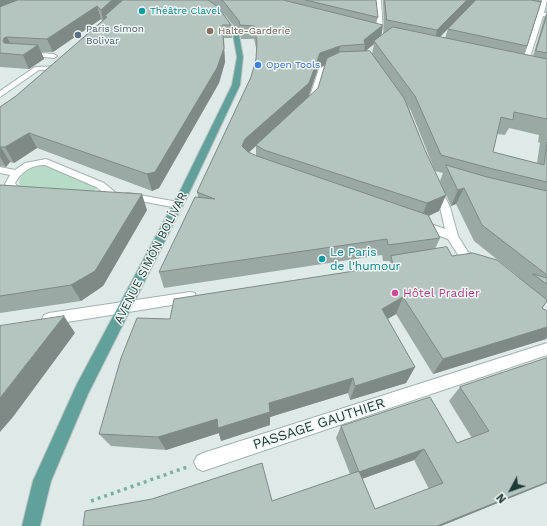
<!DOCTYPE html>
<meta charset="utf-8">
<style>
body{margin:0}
#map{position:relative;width:547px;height:526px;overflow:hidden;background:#deeae7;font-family:"Work Sans",sans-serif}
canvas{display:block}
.north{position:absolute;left:491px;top:470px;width:40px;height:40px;-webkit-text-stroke:3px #eff7f4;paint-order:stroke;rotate:229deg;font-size:11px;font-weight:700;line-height:16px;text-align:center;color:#1f3a37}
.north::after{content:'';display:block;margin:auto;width:14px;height:18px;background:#1f3a37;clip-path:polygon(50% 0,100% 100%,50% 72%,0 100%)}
</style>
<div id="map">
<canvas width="547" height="526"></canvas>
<div class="north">N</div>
</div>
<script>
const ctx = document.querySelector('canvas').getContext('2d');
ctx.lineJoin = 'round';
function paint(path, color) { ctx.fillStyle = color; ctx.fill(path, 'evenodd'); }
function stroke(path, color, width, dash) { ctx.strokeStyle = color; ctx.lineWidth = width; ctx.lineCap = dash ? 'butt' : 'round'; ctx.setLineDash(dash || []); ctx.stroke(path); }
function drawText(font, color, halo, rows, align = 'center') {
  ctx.font = font + ' "Work Sans",sans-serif'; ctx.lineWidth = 3; ctx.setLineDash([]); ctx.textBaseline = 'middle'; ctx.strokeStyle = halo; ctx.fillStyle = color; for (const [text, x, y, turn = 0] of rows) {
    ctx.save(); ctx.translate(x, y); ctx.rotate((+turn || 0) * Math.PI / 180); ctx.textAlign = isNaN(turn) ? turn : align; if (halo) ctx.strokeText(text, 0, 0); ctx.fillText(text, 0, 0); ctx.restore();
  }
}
paint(new Path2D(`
 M43 164 97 188 94 191 23 187 19 184C19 171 32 166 43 164Z`), '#b6dcc7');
const minor = new Path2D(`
 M375 0H381L383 35 380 37 377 35Z
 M542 0H547L544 13H547V17L543 16 527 67 522 68 521 67 537 15 519 11 522 9 538 12Z
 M26 52 54 54 57 56 54 58 24 55V53Z
 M338 61 340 62V64L331 67 324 71 317 100 312 106H306L305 104 309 99 319 69 327 64Z
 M63 66 65 67V69L39 70 0 97V91L35 67Z
 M46 159 104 183 116 193 115 195H107L96 187 45 165C31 165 21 172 15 183L17 186 30 189 31 191 26 194 10 190 5 184 10 175 0 173V167L15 170 25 163Z
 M436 186 440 187 450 207 458 236 468 252 482 259 484 262 482 265 478 267 460 258 448 239 416 227 415 224 416 221 420 220 445 229 440 207 431 189Z
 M128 193 178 202 183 205 178 208 124 198 123 196 124 194Z
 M190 292 195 293 196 297 195 301 190 302 49 325 44 323 42 319 44 315 49 313Z
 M547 343V355L203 471 197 468 194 462 197 456 203 453Z`);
const major = new Path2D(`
 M197 0H203L224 16 239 35 243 57 240 85 191 189 88 394 51 481 40 526H22L33 481 77 384 181 189 232 85 237 57 233 35 220 19Z`);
stroke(minor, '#a1b2af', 2);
stroke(major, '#bcc4c3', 2);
stroke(new Path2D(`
 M91 501 187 467`), '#7eafa7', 3.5, [3, 4]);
paint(minor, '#fff');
paint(major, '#62a19b');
paint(new Path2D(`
 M0 0H376L378 17 376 24 381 36 386 33H384L383 0H476L440 37 445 38 448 29 476 0H542L527 46 524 54 533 56 544 18 547 12H546L547 7V301L542 308 546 339 433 374 396 314 387 319 415 367 406 383 350 400 348 393 270 417V425L221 441 219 433 166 450 111 446 99 434 170 319 388 266 390 261H383L382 255 164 288 159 272 198 197 197 192 251 77 256 59 257 52 254 39H241L240 34 225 15 221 12 231 25 232 38H224L225 62 219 83 159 188 152 191 37 148 14 163 10 162 6 167 0 166V107L16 96 102 21 101 19 53 52H41L44 59 29 69 0 67ZM374 44 372 54 366 51ZM325 65 318 88 308 98 318 68ZM408 106 411 111 435 171 443 173 440 181 451 206 456 204 474 241 519 277 452 256 435 249 440 238 429 216 439 211 446 195 425 150ZM509 128 539 135 538 142 540 143 537 163 493 152 497 134 505 135ZM256 146V156L249 152Z
 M0 185 147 210 103 286 81 301 0 313Z
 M547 358V483L441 526H83L272 501 350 474 336 438 341 426 457 443 472 438 449 401 460 387ZM414 460 429 489 375 509 362 479Z`), '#9ba9a5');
paint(new Path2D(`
 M0 0H38L0 14Z
 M112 0H129L107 17 105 16 107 21 104 23 101 10Z
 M467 0H476L434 43 437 30Z
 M97 6 101 19 53 52 47 39Z
 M222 25 225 62 219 83 159 188 152 191 147 174Z
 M383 25 381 39 374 41V44L364 52 365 44 364 40Z
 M7 37 13 50 3 41 4 38Z
 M38 45 44 59 29 69 23 55Z
 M340 46 338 60 318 68 308 98 246 155 242 146 245 139 320 53Z
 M29 133 37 148 14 163 5 147Z
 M0 146 10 162 6 167 0 157Z
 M464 188 456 204 451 206 458 190Z
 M142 194 147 210 103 286 81 301 71 285Z
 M446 195 439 211 421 219 427 203Z
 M403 297 396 314 376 326 382 309Z
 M64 316 75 333 13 417 0 432V398Z
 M547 327V338L546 339 433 374 443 359Z
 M415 367 406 383 350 400 355 386Z
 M353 378 348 393 270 417V425L221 441 219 433 166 450 158 437Z
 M424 449 414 460 353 482 359 472Z
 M547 482V483L441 526H437Z`), '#7e8a86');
const building = new Path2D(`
 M18 0H112L101 10 97 6 47 39 7 37 4 38 3 41 4 43 38 45 23 55 0 53V7Z
 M123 0H208L218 7 231 25H222L224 48 217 68 155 172 147 174 29 133 5 147H0V107L16 96 107 17 105 16Z
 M221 0H283L383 25 364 40 365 44 340 46 320 53 309 83 245 139 242 146 248 152 257 156 428 215 440 238 388 245 387 239 159 272 195 197 215 199 197 192 251 77 256 59 257 42 254 26 240 25 239 21 224 2Z
 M306 0H376L378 17Z
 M385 0H467L437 30 387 20Z
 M476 0H531L541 2 527 46 448 29Z
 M547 15V53L536 51Z
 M393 27 547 59V119L514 112 513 120 501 117 493 152 544 165 547 142V182L493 169 441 155 415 96 374 41Z
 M370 51 404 98 425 150 446 195 427 203 264 150 256 145 318 88 327 58 340 52Z
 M446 165 487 177 547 191V275L482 225 464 188 458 190Z
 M0 185 142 194 95 271 71 285 0 296Z
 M447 247 452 256 473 253 497 260 547 300V301L542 308 547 311V327L443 359 403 297 382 309 415 367 355 386 353 378 269 403 270 412 218 428 217 419 158 437 99 434 121 358 137 318 170 319 174 299 393 265 391 256Z
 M533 274 547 278V284Z
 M64 316 0 398V326Z
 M547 358V482L437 526H83L85 511 152 499 262 463 272 501 359 471 375 509 443 483 424 449 359 472 341 426 430 397 457 443 489 431 460 387Z`);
paint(building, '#b4c5c0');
stroke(building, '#7e8a86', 1);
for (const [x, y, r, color] of [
 [142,11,4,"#0f9aa8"],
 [210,31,4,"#8d6e63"],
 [78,35,4,"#5c6f8a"],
 [258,65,4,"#3f7fe0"],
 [322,259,4,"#0f9aa8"],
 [395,293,4,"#d1479c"]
]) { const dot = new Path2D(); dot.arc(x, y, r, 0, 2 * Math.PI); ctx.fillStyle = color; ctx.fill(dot); stroke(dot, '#eff7f4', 1.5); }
drawText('10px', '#0d838f', '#eff7f4', [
 ["Théâtre Clavel",150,11]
], 'left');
drawText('10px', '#4e5e75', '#eff7f4', [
 ["Paris Simon",86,29],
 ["Bolivar",86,41]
], 'left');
drawText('10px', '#785e54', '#eff7f4', [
 ["Halte-Garderie",218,31]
], 'left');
drawText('10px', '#366cbe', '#eff7f4', [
 ["Open Tools",266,65]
], 'left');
drawText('12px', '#0d838f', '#eff7f4', [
 ["Le Paris",330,252],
 ["de l'humour",330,266]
], 'left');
drawText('12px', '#1f3a37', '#eff7f4', [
 ["AVENUE SIMÓN BOLÍVAR",151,258,-63]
]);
drawText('12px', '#b23c85', '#eff7f4', [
 ["Hôtel Pradier",403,293]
], 'left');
drawText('14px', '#1f3a37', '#eff7f4', [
 ["PASSAGE GAUTHIER",319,424,-18]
]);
</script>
